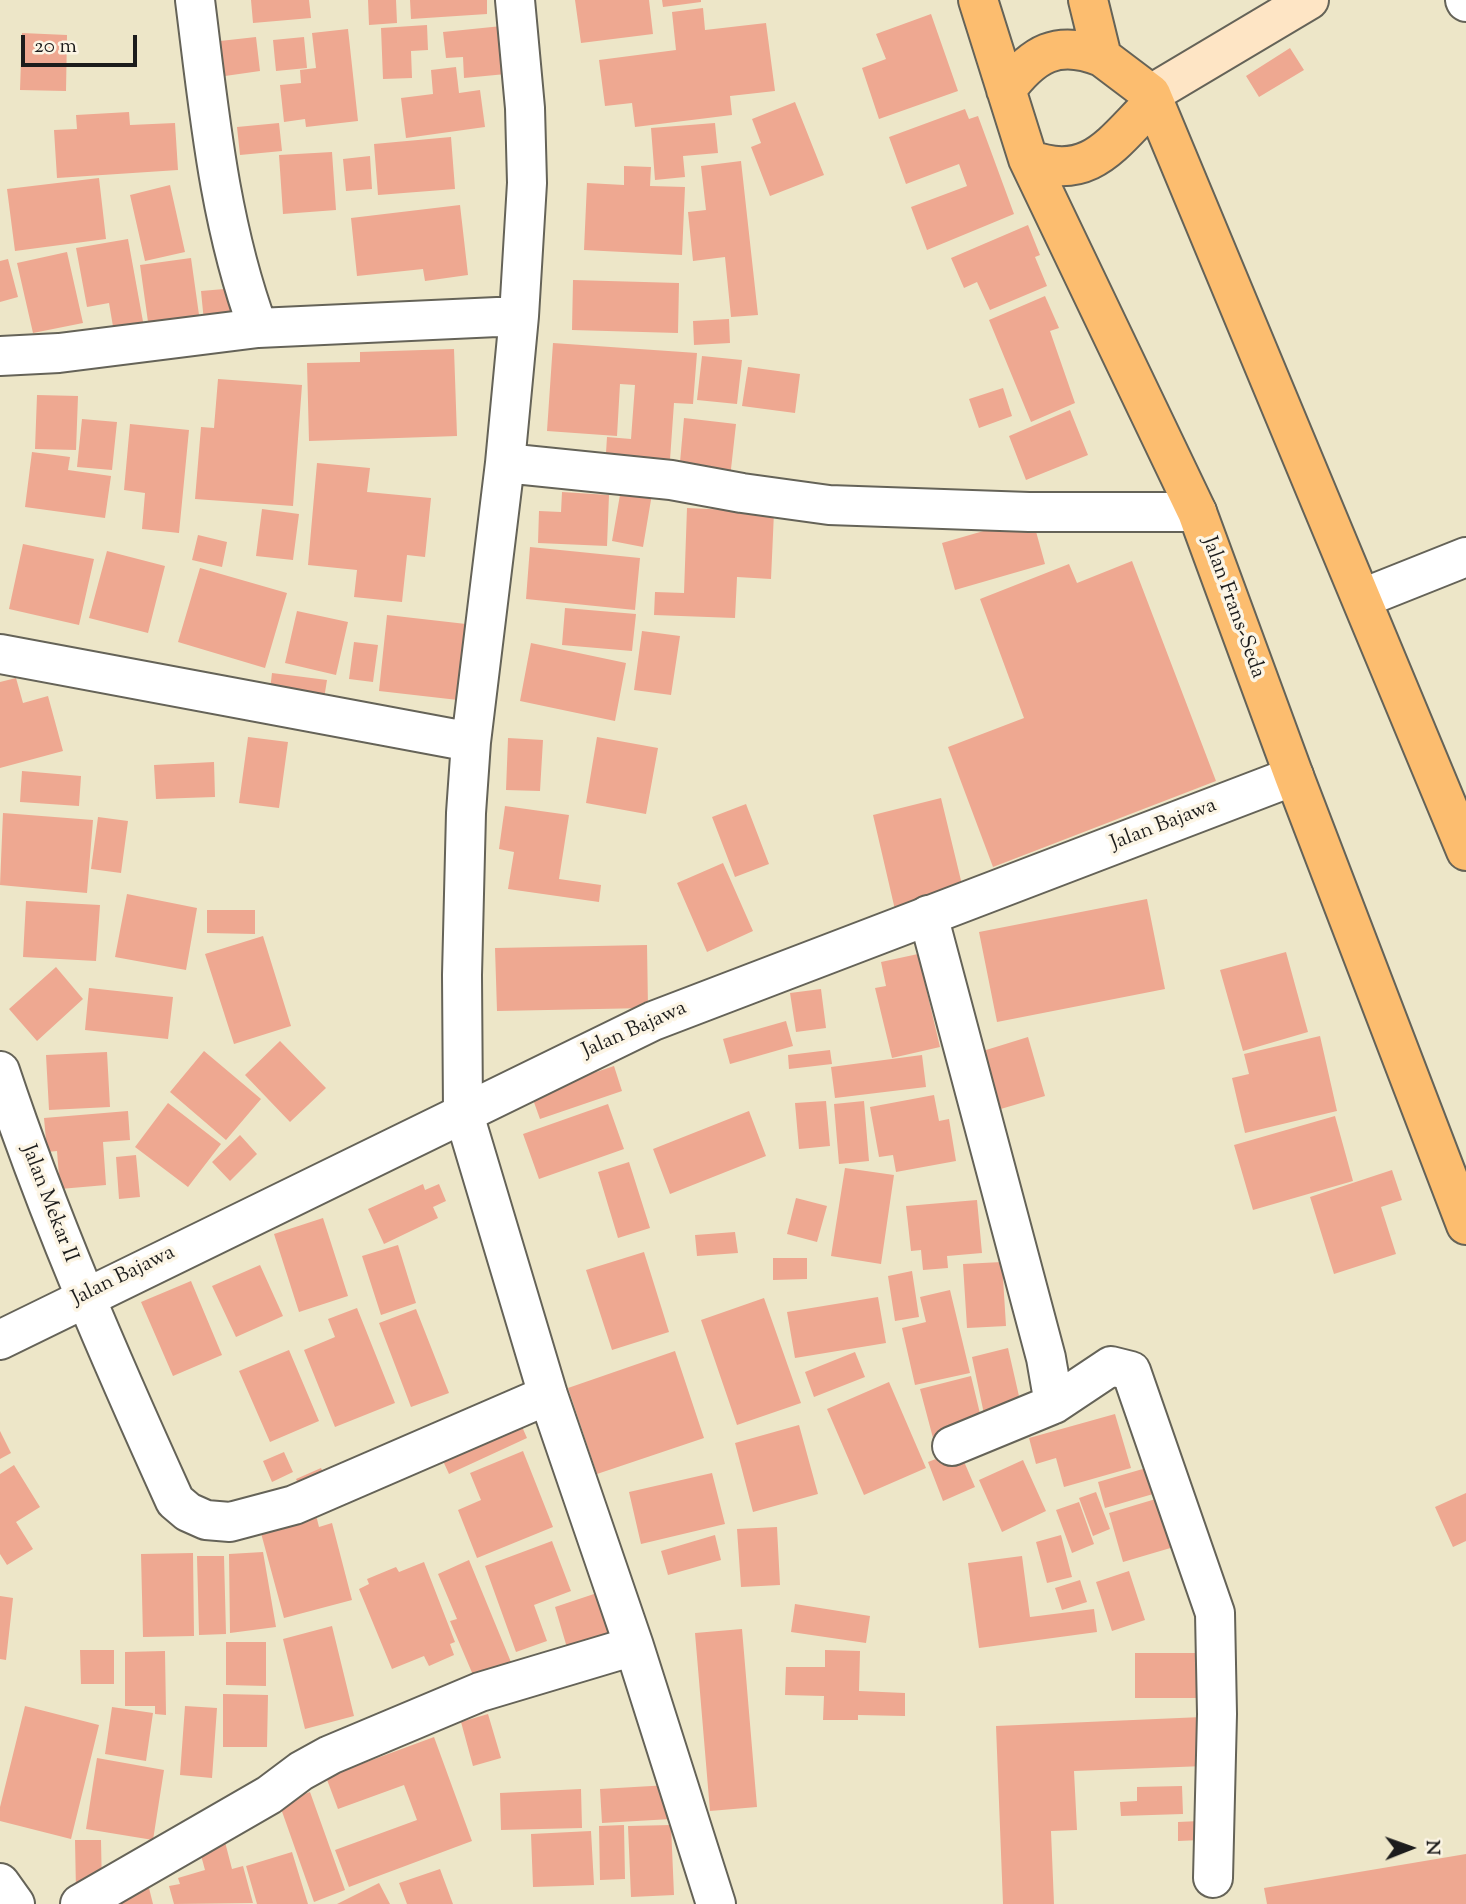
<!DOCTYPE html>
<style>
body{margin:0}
#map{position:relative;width:1466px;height:1904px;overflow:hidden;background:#ede6c8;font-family:"Sorts Mill Goudy",serif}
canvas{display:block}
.north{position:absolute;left:1375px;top:1813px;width:70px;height:70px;-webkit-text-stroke:5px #fcf5e5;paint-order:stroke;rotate:89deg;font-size:19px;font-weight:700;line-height:28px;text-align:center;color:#1c1c1c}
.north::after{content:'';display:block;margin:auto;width:24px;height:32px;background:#1c1c1c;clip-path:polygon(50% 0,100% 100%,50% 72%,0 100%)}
.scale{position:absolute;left:21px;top:35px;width:116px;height:32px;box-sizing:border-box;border:4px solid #1c1c1c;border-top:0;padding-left:9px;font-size:21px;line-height:24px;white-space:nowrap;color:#1c1c1c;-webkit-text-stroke:5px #fcf5e5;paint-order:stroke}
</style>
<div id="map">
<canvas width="1466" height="1904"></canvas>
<div class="north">N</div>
<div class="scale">20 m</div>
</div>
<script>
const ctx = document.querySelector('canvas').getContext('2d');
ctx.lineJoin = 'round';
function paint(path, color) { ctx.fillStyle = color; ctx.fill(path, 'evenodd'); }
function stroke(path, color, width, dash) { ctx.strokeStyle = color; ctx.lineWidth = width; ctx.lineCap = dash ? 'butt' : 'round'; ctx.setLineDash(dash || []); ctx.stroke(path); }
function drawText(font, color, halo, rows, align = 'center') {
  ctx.font = font + ' "Sorts Mill Goudy",serif'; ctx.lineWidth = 7; ctx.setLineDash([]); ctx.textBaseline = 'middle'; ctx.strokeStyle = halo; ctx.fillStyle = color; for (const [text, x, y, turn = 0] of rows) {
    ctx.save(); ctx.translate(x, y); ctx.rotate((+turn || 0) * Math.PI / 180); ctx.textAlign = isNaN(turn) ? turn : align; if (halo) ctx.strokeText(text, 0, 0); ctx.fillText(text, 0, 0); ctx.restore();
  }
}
paint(new Path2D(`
 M251 0H309L311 18 253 23Z
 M368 0H396L397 23 369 25Z
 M410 0H487V14L411 19Z
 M575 0H649L653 34 581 43Z
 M662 0H701V2L663 7Z
 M703 8 705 30 766 23 775 91 730 96 732 115 635 127 632 103 605 106 599 60 676 50 672 12Z
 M931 14 958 91 879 119 862 68 886 59 876 34Z
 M427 25 428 50 411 51 412 78 383 79 381 28Z
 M502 26 506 74 464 78 463 57 446 58 443 32Z
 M348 29 358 121 306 127 305 119 284 122 280 85 301 83 300 70 316 68 312 33Z
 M22 33 67 35 66 91 20 90Z
 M256 37 260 71 225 76 220 41Z
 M304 37 307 68 276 71 273 40Z
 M1290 48 1304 70 1259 97 1246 76Z
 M456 67 459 93 480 90 485 127 406 138 401 98 433 94 431 70Z
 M795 102 824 175 770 196 751 147 761 143 752 119Z
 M965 109 969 119 978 116 1014 214 927 250 911 207 967 186 959 164 906 184 889 137Z
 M129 112 130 125 175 123 178 170 57 178 54 130 77 129 76 115Z
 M279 123 282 151 240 155 237 127Z
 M715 123 718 153 683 156 685 177 655 180 651 128Z
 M451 137 455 189 378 195 374 144Z
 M332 152 336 210 283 214 279 155Z
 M370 156 372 189 346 191 343 159Z
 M741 161 758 315 731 317 725 257 693 261 688 212 706 210 701 166Z
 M624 166 651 167 650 186 685 187 682 255 584 250 587 183 624 185Z
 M99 178 106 239 15 251 7 189Z
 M170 185 185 252 145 261 130 195Z
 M460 205 468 275 425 281 423 269 357 276 351 218Z
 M1028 225 1040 255 1035 257 1047 286 990 310 977 282 964 288 951 258Z
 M128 239 146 338 116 344 109 303 87 307 76 248Z
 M67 252 83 323 33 333 17 263Z
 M191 258 201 329 150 336 140 265Z
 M8 259 18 297 0 302V261Z
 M573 280 679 283 678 333 572 330Z
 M236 288 240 329 205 332 201 291Z
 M1045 296 1059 328 1050 331 1075 403 1031 422 989 320Z
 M729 319 730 343 694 345 693 321Z
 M553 343 697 353 693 404 674 403 669 474 605 469 607 437 631 439 635 385 620 384 617 436 547 431Z
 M454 349 457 436 309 441 307 363 360 362V352Z
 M702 356 742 360 737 404 697 400Z
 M748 367 800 374 795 413 742 406Z
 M218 379 302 385 293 506 195 499 201 427 214 428Z
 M1003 388 1012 416 979 428 969 399Z
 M37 395 78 396 76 450 35 449Z
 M1070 410 1088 455 1026 480 1009 436Z
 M684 418 736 424 730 478 679 473Z
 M82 419 117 422 112 470 77 467Z
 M130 424 189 430 179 533 142 529 145 493 124 490Z
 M32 452 70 457 68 470 111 476 105 518 25 507Z
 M317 463 370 468 367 492 431 498 425 557 407 555 402 602 354 597 357 570 308 565Z
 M621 489 652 494 643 547 612 541Z
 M562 492 609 495 607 546 538 543 539 511 561 512Z
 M687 508 774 512 771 579 737 577 735 618 654 615 655 592 684 593Z
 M262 509 299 514 293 560 256 556Z
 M1032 517 1045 564 955 590 942 543Z
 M198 535 227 542 222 567 192 560Z
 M23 544 94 559 79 625 9 609Z
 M530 547 640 558 635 610 526 599Z
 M107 551 165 566 148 633 89 618Z
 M1132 561 1216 781 993 867 948 747 1024 718 980 599 1069 564 1077 583Z
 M200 568 287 593 265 668 178 642Z
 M565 608 636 614 632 651 562 645Z
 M297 611 348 622 336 675 285 663Z
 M387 615 466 624 458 700 379 691Z
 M642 631 680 636 671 695 634 690Z
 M354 642 378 645 373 682 349 679Z
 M531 643 626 663 615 721 520 701Z
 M272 673 327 680 323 705 269 698Z
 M16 678 23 703 48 696 63 751 0 768V682Z
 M248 737 288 742 279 808 239 803Z
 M597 737 658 748 646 814 586 803Z
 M508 738 543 740 540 791 506 790Z
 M214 762 215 797 156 799 154 765Z
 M22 771 81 776 79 806 20 802Z
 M941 798 965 897 896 914 873 815Z
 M746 804 769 864 735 877 712 817Z
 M505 806 569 815 559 879 601 885 599 902 508 889 514 852 499 849Z
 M3 813 93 820 87 893 0 885Z
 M98 817 128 821 121 873 91 869Z
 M723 863 753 931 707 952 677 883Z
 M127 894 197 908 186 970 115 957Z
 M1147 899 1165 989 997 1022 979 932Z
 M26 901 100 905 96 961 23 957Z
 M207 910H255V934L207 933Z
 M263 936 291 1026 234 1044 205 954Z
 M647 945 648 1008 497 1011 495 948Z
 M1286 952 1308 1032 1243 1051 1220 970Z
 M918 954 940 1047 892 1058 875 988 886 986 881 962Z
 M56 967 83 999 37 1041 9 1009Z
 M89 988 173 997 168 1039 85 1030Z
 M821 989 826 1028 796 1032 790 993Z
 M786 1021 793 1046 730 1064 723 1039Z
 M1320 1036 1337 1111 1245 1133 1232 1078 1249 1074 1244 1054Z
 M1028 1037 1045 1096 987 1113 970 1055Z
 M280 1041 326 1088 290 1122 245 1075Z
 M830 1050 832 1064 789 1069 788 1055Z
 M204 1051 261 1099 226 1140 170 1092Z
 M107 1052 110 1107 49 1110 46 1055Z
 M922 1055 926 1087 835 1098 831 1067Z
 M614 1066 622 1091 540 1119 531 1094Z
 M934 1095 939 1121 949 1119 956 1161 896 1172 893 1155 879 1157 870 1107Z
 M826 1101 830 1146 799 1149 795 1103Z
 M864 1101 869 1161 839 1164 834 1104Z
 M168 1103 221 1144 188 1187 135 1147Z
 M608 1104 624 1149 539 1179 523 1134Z
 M128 1111 130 1140 103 1142 106 1185 60 1189 57 1151 47 1152 44 1118Z
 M749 1111 766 1156 670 1194 653 1149Z
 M1335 1116 1353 1181 1253 1210 1234 1145Z
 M240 1135 257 1154 230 1181 212 1162Z
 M136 1155 140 1197 119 1199 116 1157Z
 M629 1162 650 1228 618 1238 598 1172Z
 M845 1168 894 1175 881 1264 831 1256Z
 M1392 1170 1402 1200 1381 1207 1396 1254 1334 1274 1310 1197Z
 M423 1184 425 1190 439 1184 446 1201 433 1207 438 1218 384 1244 368 1209Z
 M796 1198 827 1206 817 1242 787 1234Z
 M977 1200 982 1253 947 1256 948 1268 923 1270 921 1250 911 1251 906 1206Z
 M323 1218 348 1296 299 1312 274 1234Z
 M735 1232 738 1253 697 1256 695 1235Z
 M398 1245 416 1303 381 1315 362 1256Z
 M644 1252 669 1332 612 1350 586 1270Z
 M773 1258H807V1279L773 1280Z
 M1002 1262 1006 1326 967 1328 963 1264Z
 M260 1265 283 1316 236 1337 212 1286Z
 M912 1271 919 1317 895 1321 888 1276Z
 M191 1281 222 1355 173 1376 141 1302Z
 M950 1290 970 1373 915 1385 902 1328 926 1322 920 1297Z
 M878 1297 886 1343 795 1358 787 1312Z
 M764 1298 801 1403 737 1425 701 1320Z
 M357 1308 395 1403 335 1427 304 1350 335 1337 328 1319Z
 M416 1309 449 1393 411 1407 379 1323Z
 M1008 1348 1021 1405 984 1414 972 1357Z
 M289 1350 319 1421 270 1442 239 1371Z
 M675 1351 704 1438 597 1474 568 1388Z
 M855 1352 865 1377 814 1397 805 1372Z
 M971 1376 983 1426 933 1438 920 1389Z
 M889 1382 926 1468 864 1495 827 1409Z
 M516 1413 527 1438 449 1474 438 1450Z
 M1115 1414 1131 1468 1064 1487 1056 1458 1036 1464 1029 1438Z
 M799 1425 818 1494 753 1512 735 1443Z
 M0 1431 11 1453 0 1459Z
 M959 1450 975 1487 943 1501 928 1462Z
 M523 1451 553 1527 477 1558 458 1510 481 1500 470 1473Z
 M284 1452 293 1472 272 1482 263 1461Z
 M1023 1460 1046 1511 1002 1532 979 1480Z
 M14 1465 40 1507 16 1522 33 1549 7 1565 0 1554V1474Z
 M1153 1466 1160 1492 1105 1508 1098 1482Z
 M321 1468 329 1485 305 1497 296 1479Z
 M712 1473 725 1524 641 1544 629 1492Z
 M1096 1492 1110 1529 1093 1536 1079 1498Z
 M1466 1493V1541L1453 1547 1435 1507Z
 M1169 1495 1184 1544 1123 1562 1109 1513Z
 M1079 1502 1094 1544 1072 1553 1056 1510Z
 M314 1507 319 1527 332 1523 352 1600 284 1618 258 1522Z
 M777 1527 780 1585 741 1587 737 1529Z
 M715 1535 721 1560 668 1575 661 1551Z
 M1061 1535 1072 1577 1047 1583 1036 1542Z
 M552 1541 571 1591 534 1605 547 1641 516 1652 485 1566Z
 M263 1552 276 1627 230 1633 229 1554Z
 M193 1553 194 1636 143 1637 141 1554Z
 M197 1556H224L226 1634 199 1635Z
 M1022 1556 1030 1617 1094 1609 1097 1632 979 1648 968 1563Z
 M469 1560 513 1667 476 1682 450 1621 457 1619 438 1574Z
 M424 1562 455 1642 450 1644 454 1655 429 1666 424 1656 392 1669 359 1589 369 1584 367 1579 396 1567 399 1572Z
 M1129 1571 1145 1620 1112 1631 1096 1582Z
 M1080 1580 1087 1602 1062 1610 1055 1588Z
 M597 1593 610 1637 568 1651 555 1607Z
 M0 1596 13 1598 6 1660 0 1659Z
 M795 1604 870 1616 866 1643 791 1632Z
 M332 1626 354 1716 305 1729 283 1639Z
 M742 1629 757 1807 710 1811 695 1633Z
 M226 1642H266V1686L226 1685Z
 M80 1650H114V1684H81Z
 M825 1650 860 1651 859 1691 905 1693V1716L858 1715V1720H823L824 1696 785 1695 786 1667H825Z
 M165 1651 166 1715 155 1714V1706H125V1652Z
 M1135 1653H1199L1200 1698H1135Z
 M223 1694 268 1695 267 1747H223Z
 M25 1706 99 1725 71 1839 0 1821V1807Z
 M185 1706 217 1708 212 1778 180 1775Z
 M112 1707 153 1713 146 1761 105 1754Z
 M488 1714 501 1758 473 1766 461 1722Z
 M1202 1717 1205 1766 1074 1771 1077 1830 1051 1831 1054 1904H1003L996 1726Z
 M434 1737 472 1841 349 1887 335 1850 417 1820 404 1785 338 1809 326 1777Z
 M97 1758 164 1770 153 1840 86 1829Z
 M669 1785 671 1819 602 1823 600 1789Z
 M1182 1786 1183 1814 1121 1816 1120 1802 1137 1801V1787Z
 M581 1789 582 1828 501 1830 500 1793Z
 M310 1792 345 1890 314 1902 279 1803Z
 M1200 1821V1840L1178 1841V1822Z
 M624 1825 625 1879 600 1880 599 1826Z
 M671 1825 674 1895 631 1897 628 1826Z
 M591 1831 594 1885 533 1887 531 1834Z
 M75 1840H101L102 1890 76 1891Z
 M225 1842 232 1869 243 1866 253 1903 174 1904 169 1886 180 1884 178 1878 205 1870 199 1848Z
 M292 1852 308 1904H257L246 1866Z
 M1466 1854V1904H1267L1264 1888Z
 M440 1869 453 1904H407L399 1883Z
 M379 1883 390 1904H337Z
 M149 1888 153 1904H122L120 1896Z`), '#eea891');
const minor = new Path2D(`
 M195 0C209 111 219 222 258 328
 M515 0 525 108 527 183 519 316 505 463 471 742 466 813 462 975 463 1111 548 1395 634 1646 716 1904
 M1465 0 1466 2
 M0 356 59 353 258 328 519 316
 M505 463 671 480 742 493 829 505 1029 512H1197
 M1363 598 1466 557
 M0 654 471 742
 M928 915 1046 1358 1054 1404 1111 1366 1131 1371 1215 1613 1217 1714 1213 1878
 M0 1071C49 1218 111 1360 175 1501L188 1512 206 1520 230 1522 294 1505 548 1395
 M952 1446 1054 1404
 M0 1883 15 1904
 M80 1904 269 1795 301 1771 330 1755 480 1692 634 1646`);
const tertiary = new Path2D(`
 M0 1340 653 1021 1294 776`);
const secondary = new Path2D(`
 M1151 94 1309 0`);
const primary = new Path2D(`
 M978 0 1028 159 1197 512 1294 776 1466 1225
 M1088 0 1102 57 1151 94 1466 851
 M1006 90C1033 54 1057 39 1102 57
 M1028 159C1091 184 1114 140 1154 102`);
stroke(minor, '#656358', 42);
stroke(tertiary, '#656358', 42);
stroke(secondary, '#656358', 42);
stroke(primary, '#656358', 42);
stroke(minor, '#fff', 38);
stroke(tertiary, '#fff', 38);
stroke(secondary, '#fee5c5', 38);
stroke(primary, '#fcbd6f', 38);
drawText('21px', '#1c1c1c', '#fcf5e5', [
 ["Jalan Frans-Seda",1232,608,70],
 ["Jalan Bajawa",1164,826,-21],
 ["Jalan Bajawa",635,1031,-24],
 ["Jalan Mekar II",48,1204,69],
 ["Jalan Bajawa",124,1277,-26]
]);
</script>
